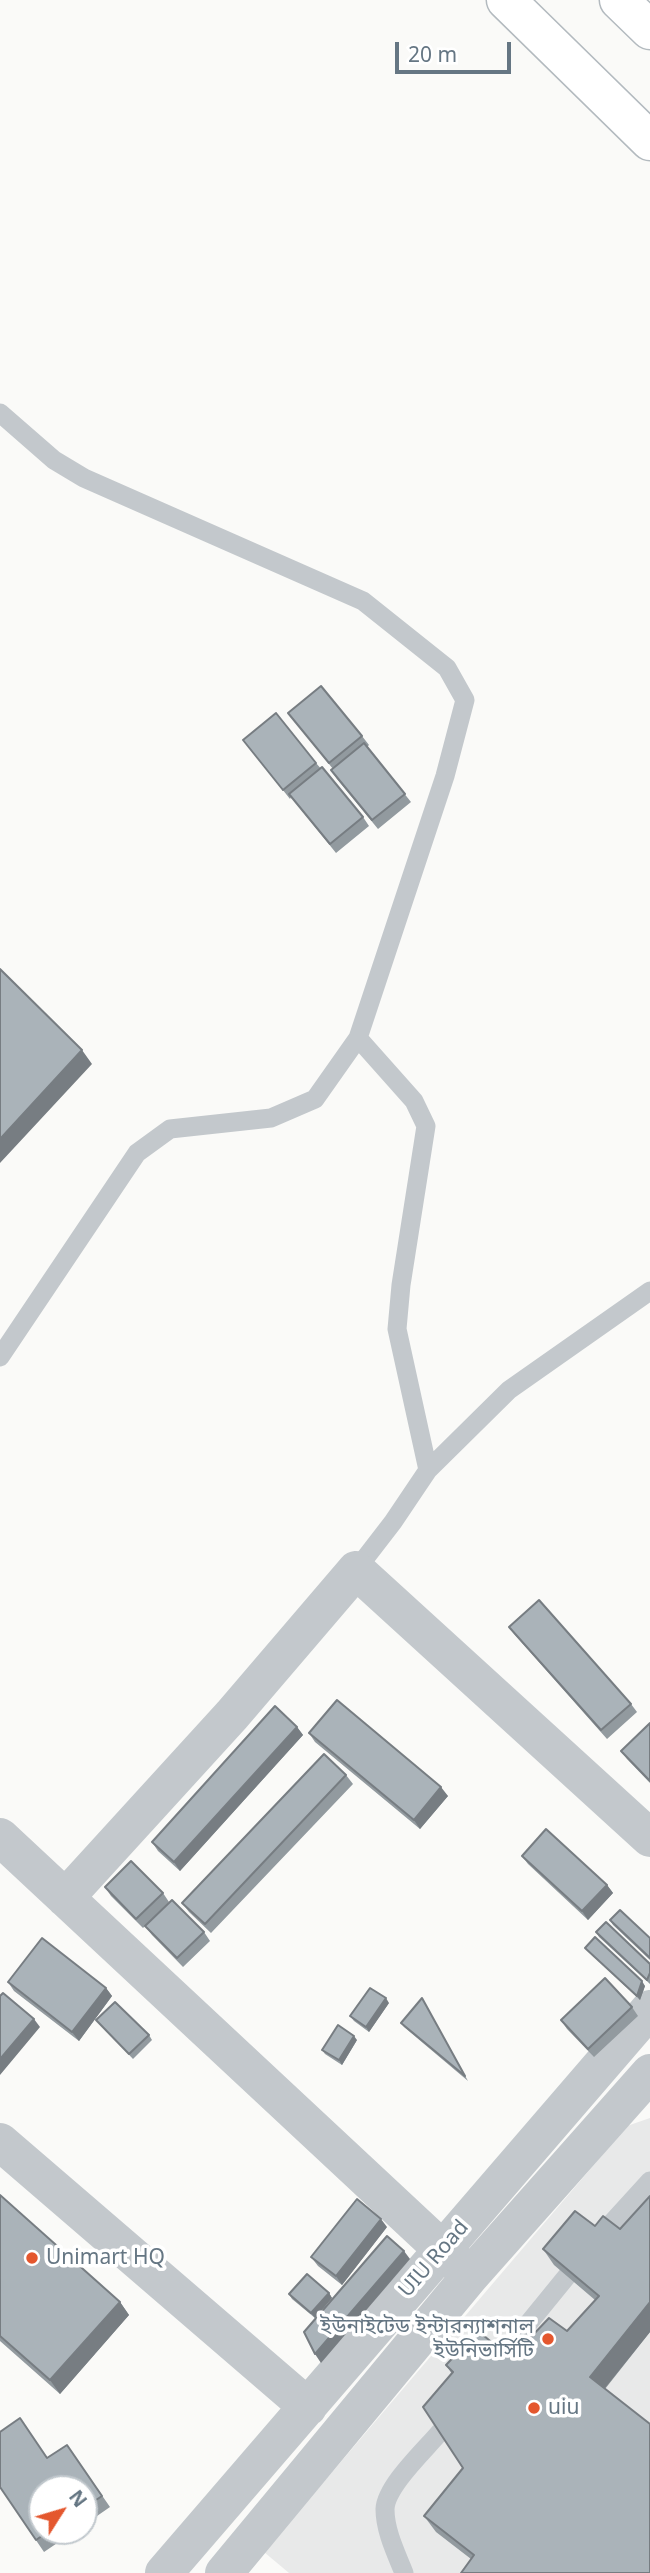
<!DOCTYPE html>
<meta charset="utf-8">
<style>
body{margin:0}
#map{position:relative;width:650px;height:2573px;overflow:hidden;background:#fafaf8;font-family:"Noto Sans",sans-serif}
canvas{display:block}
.north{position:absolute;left:28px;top:2475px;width:70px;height:70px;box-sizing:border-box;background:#fff;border:2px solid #c1c8cd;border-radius:50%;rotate:53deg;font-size:19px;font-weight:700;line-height:28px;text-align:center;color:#657683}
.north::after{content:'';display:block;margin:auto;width:24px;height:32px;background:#e4572e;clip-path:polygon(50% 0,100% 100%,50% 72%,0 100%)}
.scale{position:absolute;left:395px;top:42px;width:116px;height:32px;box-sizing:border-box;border:4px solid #657683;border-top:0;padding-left:9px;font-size:21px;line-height:24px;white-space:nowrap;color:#657683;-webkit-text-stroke:5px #fff;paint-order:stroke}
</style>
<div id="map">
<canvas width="650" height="2573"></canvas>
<div class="north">N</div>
<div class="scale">20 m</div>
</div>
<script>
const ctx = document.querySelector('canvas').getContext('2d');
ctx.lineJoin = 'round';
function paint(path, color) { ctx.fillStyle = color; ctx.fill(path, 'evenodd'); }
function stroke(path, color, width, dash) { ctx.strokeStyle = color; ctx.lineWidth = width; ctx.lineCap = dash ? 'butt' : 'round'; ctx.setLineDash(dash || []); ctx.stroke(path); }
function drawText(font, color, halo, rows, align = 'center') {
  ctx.font = font + ' "Noto Sans","Noto Sans Bengali",sans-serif'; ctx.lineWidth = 7; ctx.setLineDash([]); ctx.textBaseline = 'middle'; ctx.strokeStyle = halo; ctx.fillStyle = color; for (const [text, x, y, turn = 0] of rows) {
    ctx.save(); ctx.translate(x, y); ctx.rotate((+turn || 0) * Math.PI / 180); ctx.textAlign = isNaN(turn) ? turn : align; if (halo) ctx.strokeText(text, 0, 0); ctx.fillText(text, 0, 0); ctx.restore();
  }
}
paint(new Path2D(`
 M650 2118V2573H289L264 2552 627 2126Z`), '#e8e9e9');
const secondary = new Path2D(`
 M506 0 650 141
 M619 0 650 30`);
stroke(secondary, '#b3babf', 41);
stroke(new Path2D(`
 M0 413 54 460 84 478 363 601 447 668 465 700 445 776 358 1038 315 1099 271 1118 170 1129 137 1153 0 1357
 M358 1038 414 1101 426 1126 401 1285 397 1329 428 1470
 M356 1570 393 1522 428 1470 509 1390 650 1291
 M599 2237 650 2181
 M501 2357 567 2276
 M404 2573C396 2553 385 2531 385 2509 386 2486 425 2450 440 2432`), '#c3c8cc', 19);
stroke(new Path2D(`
 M0 1837 459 2265
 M65 1898 232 1715 356 1570 650 1838
 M0 2142 308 2407
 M164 2573 650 2009
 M224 2573 470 2276 650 2073`), '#c3c8cc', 38);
stroke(secondary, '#fff', 38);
paint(new Path2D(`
 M288 713 362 736 369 745 367 747 411 802 378 829 337 779 331 770 333 769Z
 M243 740 316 763 363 817 369 826 336 853 291 797 290 799Z
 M509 1627 631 1704 637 1712 607 1739 515 1635Z
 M650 1723V1783L627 1759 621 1751Z
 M297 1727 303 1735 180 1871 158 1851 152 1842Z
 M309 1733 448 1796 420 1829 315 1742Z
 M346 1775 353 1784 211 1933 189 1912 182 1903Z
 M522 1856 607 1885 613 1893 588 1920 528 1864Z
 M105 1887 163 1893 169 1902 143 1928 111 1896Z
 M610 1920 650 1938V1960L613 1925Z
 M145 1926 204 1932 210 1941 183 1967 152 1935Z
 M596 1932 650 1964V1984L599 1937Z
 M585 1948 645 1986 640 2000 589 1952Z
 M8 1982 106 1988 112 1996 79 2041 14 1991Z
 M389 2003 369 2032 354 2021 350 2016Z
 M425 2003 468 2081 404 2027 401 2023Z
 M632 2007 638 2016 594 2057 567 2029 561 2020Z
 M96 2020 149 2035 152 2040 133 2059Z
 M357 2040 342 2065 325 2054 322 2050Z
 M0 2195 120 2302 129 2315 60 2394 0 2341Z
 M650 2196V2332L471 2559 436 2532 424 2516 463 2468 452 2374 446 2365 511 2358 567 2331 595 2300 554 2265 543 2249 595 2226 620 2229Z
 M387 2227 342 2285 318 2266 311 2257Z
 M329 2293 332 2298 315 2318 292 2299 289 2294Z
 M67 2445 110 2507 84 2525V2489L42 2531H75L44 2552 0 2487Z`), '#929a9f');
paint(new Path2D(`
 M82 1050 92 1064 0 1163V1139Z
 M297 1727 303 1735 180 1871 174 1862Z
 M441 1787 448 1796 420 1829 414 1820Z
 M607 1885 613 1893 588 1920 582 1911Z
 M642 1981 645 1986 640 2000 637 1996Z
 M106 1988 112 1996 79 2041 72 2032Z
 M386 1998 389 2003 369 2032 366 2027Z
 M34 2019 40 2027 0 2075V2059Z
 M354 2036 357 2040 342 2065 339 2060Z
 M381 2219 387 2227 342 2285 336 2276Z
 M404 2251 410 2259 321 2363 315 2354Z
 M329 2293 332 2298 315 2318 311 2313Z
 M120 2302 129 2315 60 2394 50 2380Z
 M650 2302V2332L601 2393 590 2377Z`), '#777d82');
const building = new Path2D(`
 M321 686 362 736 329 763 288 713Z
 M276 713 316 763 283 790 243 740Z
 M364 743 405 794 372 820 331 770Z
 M322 767 363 817 330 844 289 794Z
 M0 969 82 1050 0 1139Z
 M539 1600 631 1704 601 1730 509 1627Z
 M337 1700 441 1787 414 1820 309 1733Z
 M275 1706 297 1727 174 1862 152 1842Z
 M650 1723V1781L621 1751Z
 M324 1754 346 1775 205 1924 182 1903Z
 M546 1829 607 1885 582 1911 522 1856Z
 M131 1861 163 1893 136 1919 105 1887Z
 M172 1900 204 1932 177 1958 145 1926Z
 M620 1910 650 1938V1958L610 1920Z
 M606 1922 650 1964V1973L647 1980 596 1932Z
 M595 1937 642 1981 637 1996 585 1948Z
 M42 1938 106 1988 72 2032 8 1982Z
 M605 1978 632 2007 588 2049 561 2020Z
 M370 1988 386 1998 366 2027 350 2016Z
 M3 1993 34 2019 0 2059V1996Z
 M422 1998 465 2076 401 2023Z
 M115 2002 149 2035 129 2054 96 2020Z
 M338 2025 354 2036 339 2060 322 2050Z
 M0 2195 120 2302 50 2380 0 2336Z
 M650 2196V2302L590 2377 650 2424V2573H461L474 2555 424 2516 463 2468 423 2407 453 2372 446 2365 478 2331 511 2358 549 2318 567 2331 599 2296 543 2249 575 2211 595 2226 603 2216 620 2229Z
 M357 2199 381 2219 336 2276 311 2257Z
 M387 2236 404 2251 315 2354 304 2332Z
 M307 2274 329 2293 311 2313 289 2294Z
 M20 2418 47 2458 67 2445 102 2496 84 2508V2489H42V2531H49L36 2540 0 2487V2432Z`);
paint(building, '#aab3b9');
stroke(building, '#777d82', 2);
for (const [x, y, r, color] of [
 [32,2258,7,"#e4572e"],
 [548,2339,7,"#e4572e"],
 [534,2408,7,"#e4572e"]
]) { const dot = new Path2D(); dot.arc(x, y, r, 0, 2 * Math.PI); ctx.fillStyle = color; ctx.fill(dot); stroke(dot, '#fff', 2.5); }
drawText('21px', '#657683', '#fff', [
 ["Unimart HQ",46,2258],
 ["ইউনাইটেড ইন্টারন্যাশনাল",534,2327,"right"],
 ["ইউনিভার্সিটি",534,2351,"right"],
 ["uiu",548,2408]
], 'left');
drawText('21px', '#657683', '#fff', [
 ["UIU Road",434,2259,-49]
]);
</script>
